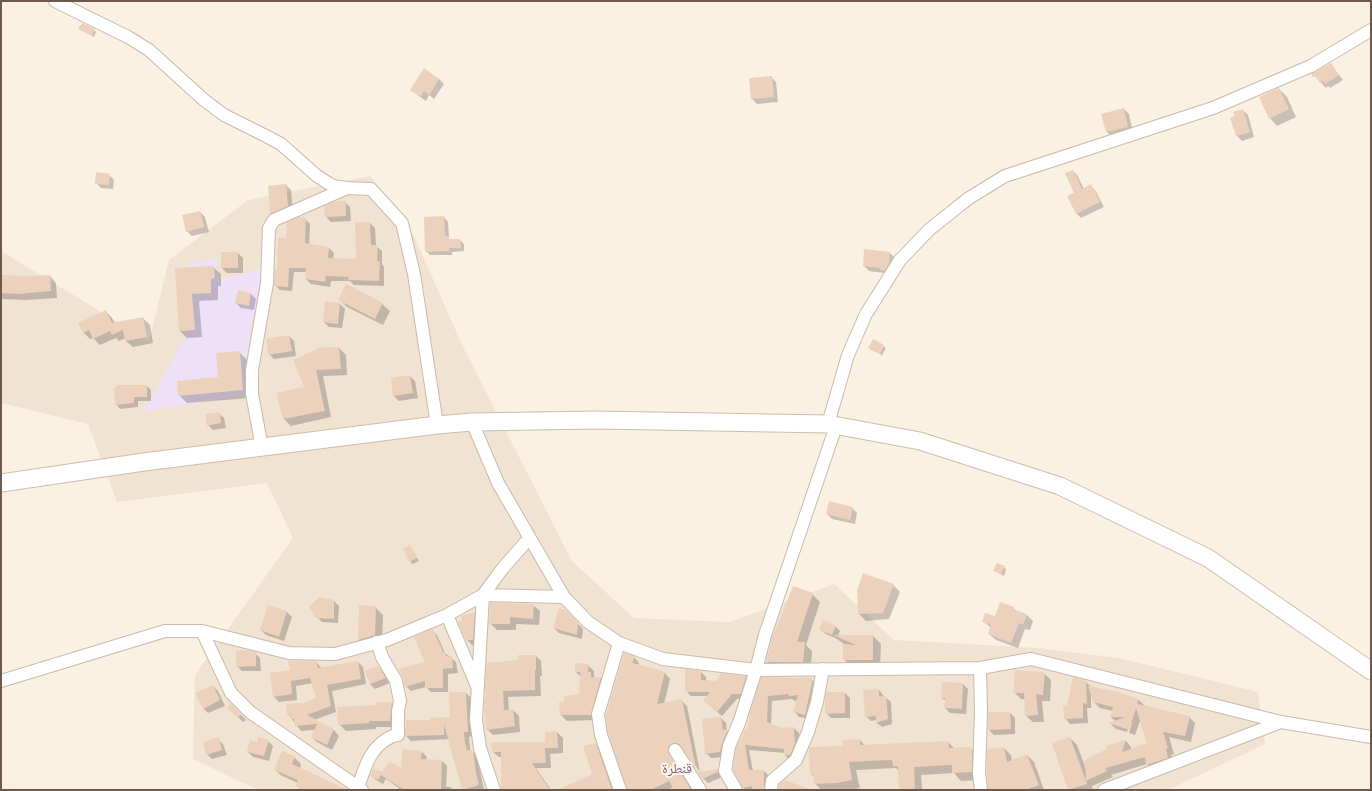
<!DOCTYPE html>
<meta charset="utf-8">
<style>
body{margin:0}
#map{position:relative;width:1372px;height:791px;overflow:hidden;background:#faf1e3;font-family:Figtree,sans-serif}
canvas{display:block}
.frame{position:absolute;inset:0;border:2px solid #6f594c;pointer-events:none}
</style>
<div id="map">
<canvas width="1372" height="791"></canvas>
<div class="frame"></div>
</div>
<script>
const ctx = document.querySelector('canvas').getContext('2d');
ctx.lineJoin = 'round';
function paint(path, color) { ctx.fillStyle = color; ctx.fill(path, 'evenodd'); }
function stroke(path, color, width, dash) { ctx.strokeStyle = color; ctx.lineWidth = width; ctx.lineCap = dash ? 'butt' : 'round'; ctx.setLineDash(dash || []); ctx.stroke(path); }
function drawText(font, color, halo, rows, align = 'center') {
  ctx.font = font + ' Figtree,"Noto Naskh Arabic",sans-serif'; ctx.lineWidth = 4; ctx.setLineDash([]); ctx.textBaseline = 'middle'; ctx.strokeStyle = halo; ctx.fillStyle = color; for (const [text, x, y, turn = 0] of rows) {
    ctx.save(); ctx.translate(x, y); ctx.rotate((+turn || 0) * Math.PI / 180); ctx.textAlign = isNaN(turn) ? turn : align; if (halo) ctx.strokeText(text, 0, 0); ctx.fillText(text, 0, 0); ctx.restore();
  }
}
paint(new Path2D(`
 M370 176 414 236 463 347 572 561 634 618 730 622 834 584 894 640 1037 648 1119 658 1258 692 1265 744 1168 790H258L193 759 195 675 293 538 267 483 117 502 88 424 1 403V251L149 341 169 260 248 200Z`), '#f0e3d2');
paint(new Path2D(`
 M216 258 219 280 267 267 249 334 258 393 143 412 188 332V264Z`), '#eee0f6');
paint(new Path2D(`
 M80 29 94 30 96 32 94 37Z
 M1330 64 1343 80 1330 88 1328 86 1326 88 1313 74Z
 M771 77 776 82 778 102 757 104 752 99 750 79Z
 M439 79 444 84 434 99 429 95 426 101 411 90Z
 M1279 89 1287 97 1296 117 1277 126 1270 118Z
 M1124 109 1129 114 1133 132 1112 137 1107 132 1103 114Z
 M1243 110 1248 115 1254 137 1242 141 1237 136 1236 117Z
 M1073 171 1077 175 1084 189 1091 186 1095 190 1104 207 1081 218 1077 214 1068 197 1076 193Z
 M109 175 114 180 113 189 101 188 96 183Z
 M286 185 291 190 293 210 276 218 271 213Z
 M345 202 350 207 351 221 331 222 326 217Z
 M200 212 205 217 209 232 192 236 187 231Z
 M444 217 448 222 449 238 451 240H460L464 244V251L452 252V255H430L426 251Z
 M305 219 310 224 309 245 329 248 334 253 333 259 357 260 370 223 375 228 376 246 382 251V264L384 267V286L354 285 350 281H331L330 287 311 284 306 279 307 272H294L292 291 280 290 275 285 287 239Z
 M222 253H238L243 258V273H227L222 268Z
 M890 253 895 258 886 274 884 273 869 271 864 266Z
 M213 267 221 274V286H218V300L199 301 202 337 187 338 180 331 176 269Z
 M1 276H50L56 283 57 298 26 300 1 299Z
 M251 294 256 299 254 310 241 308 236 303Z
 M339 299 382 304 390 311 383 325 347 307Z
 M340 304 345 309 342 328 329 327 324 322Z
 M106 311 112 318 115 324 143 318 150 325 153 343 133 347 126 341V338L119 341 116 338 100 345 93 338 90 339 84 333 80 324Z
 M289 336 294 341 296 356 274 359 269 354Z
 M873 340 886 348 882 355 871 350Z
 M339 348 346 355 347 375 323 376 331 417 291 426 284 419 278 394 306 388 294 360Z
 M239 352 247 360 250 398 187 403 179 395 219 378Z
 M410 376 415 381 418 398 399 401 394 396 392 379Z
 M118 386H147L151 390V401H138V407L120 409 116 404 115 388Z
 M219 413 224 418 226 428 213 430 208 425Z
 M852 508 857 513 855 524 832 519 827 514Z
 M410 546 419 561 412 564 404 549Z
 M1004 567 1006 569 1004 576 995 571Z
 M893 585 900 592 889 619 866 621 859 614Z
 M812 594 820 602 806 645 812 651 811 669 774 670 767 662 773 638Z
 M334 601 339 606 338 623 322 622 317 617Z
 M533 605 540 611 539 625 516 624V630H497L490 623Z
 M375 607 383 615 382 643 366 647 358 640Z
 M1013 608 1017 611 1027 615 1033 621 1030 630 1025 629 1018 648 996 640 989 634 991 628 983 621 995 618Z
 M566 611 583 629 582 639 559 633 554 628Z
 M287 612 292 617 284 641 266 635 261 630Z
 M474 613 479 618 478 645H472L467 640Z
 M835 626 840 631 838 636H873L881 644 880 667H851L844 659V644L837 639 826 634 821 629Z
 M432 630 437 635 445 653 456 662 458 673 448 674V692H431L426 687 411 691 406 686 427 662Z
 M255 653 260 658 261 671H242L237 666Z
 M536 656 541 661 542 676H540L541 696 508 697 509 711 513 710 519 716 520 732 493 735 487 729 485 710 519 661Z
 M634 657 639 663V666L665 673 670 679 664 704 681 700 687 706 700 772 683 748 676 749 673 757 693 790H675L673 787 668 790H628L609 733Z
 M316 662 322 668 358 662 363 667 366 684 332 691 336 712 314 720 334 730 339 736 332 750 317 742 312 737 315 730 301 731 288 714 317 699 313 683 296 686 297 700 279 702 274 697 291 671Z
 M588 665 594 671V676L596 678H601L607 684 597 720 567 721 561 715 565 703 580 695 581 677 576 672Z
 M378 667 383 672 390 683 375 689 370 684Z
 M701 672 706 677V681L717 682 746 677 751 682 745 698 737 699 722 716 709 705 707 696H691L686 691Z
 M1044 673 1051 680 1050 701H1042L1044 722H1033L1026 716 1025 699H1021L1014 692Z
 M762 678 811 679 816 684 810 719 799 717 795 712 797 700 795 701 792 699 772 701 771 724 783 729 794 728 799 733V749L790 760 785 755V753L749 750 753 771H764L769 776 768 790H744V786L734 769 748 730Z
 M1086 682 1091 687 1139 700 1145 706 1189 717 1195 723 1191 742 1169 737 1174 754 1171 755 1173 764 1153 771 1147 764 1111 775 1113 777 1092 786 1093 790H1069L1053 744 1070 738 1077 745 1086 769 1126 741 1131 747V750L1149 744 1141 718 1135 735 1129 733 1132 723H1130L1127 732 1116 729 1110 723 1115 721 1111 717 1113 711 1100 708 1094 702 1091 694V708H1087L1088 723 1070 724 1065 718 1068 707Z
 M963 684 968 689 966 714 950 713 945 708 946 701 942 698Z
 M213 686 218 691 225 706 208 713 203 708Z
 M879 690 883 695 884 697 886 698 891 702 892 724 882 727 877 723V720L871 721 866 716Z
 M466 693 471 698 472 736 469 737 470 748V751H472L477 756 484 790 463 789 449 739 411 741 406 736 431 721 451 718Z
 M845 693 850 698V718H831L826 713Z
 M392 703 398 710 397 727H376V729L346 731 339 724 377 706Z
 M231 705 246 720 243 722 229 708Z
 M1010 713 1015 718V734L994 735 989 730Z
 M721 718 726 723 727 731 732 735 725 757 711 758 706 753Z
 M557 732 563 738V753L550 754 551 768H536L551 790H502V757H499L493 752 546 743Z
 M218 739 223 744 227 755 212 759 207 754Z
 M860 740 865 746 948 742 955 749 971 748 979 757V780L961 781 954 773 921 775 922 790H900L899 771 896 768 856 770 860 788 849 790H821L815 783V778L811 774 844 747Z
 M268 741 273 746 269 761 253 757 248 752 258 744Z
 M595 744 601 749 615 790H567L594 775Z
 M1004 748 1011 755 1012 761 1027 755 1034 762 1044 790H989Z
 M422 752 427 757 426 760 442 761 447 766 446 787H450L453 790H397L399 788 386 779 383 784 376 780 371 775 402 770Z
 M294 757 301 764 300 769 342 790H301L297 785 298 783 282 776 275 770Z
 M717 770 722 775V777L708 783 703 778Z`), '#0003');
paint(new Path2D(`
 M82 23 95 29 92 36 78 29Z
 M1331 63 1339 75 1325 84 1323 81 1320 83 1315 76 1313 77 1311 74Z
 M424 68 439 79 429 95 424 91 420 97 410 90Z
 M772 76 774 97 751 99 749 78Z
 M1279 88 1289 109 1269 119 1259 97Z
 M1124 108 1128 127 1106 132 1101 114Z
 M1243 109 1250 132 1236 136 1230 118 1235 116 1233 112Z
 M1073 170 1082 189 1091 184 1100 202 1076 214 1067 196 1074 193 1065 173Z
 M96 172 110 174 109 185 95 184Z
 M286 184 288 206 270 214 268 186Z
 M336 201H346V216L325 217 324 206Z
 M200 211 204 227 186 232 182 215Z
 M444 216 445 236 449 237V239H460L461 248H449V251L425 252 424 217Z
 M299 217 306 218 305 243 329 247 328 258 356 259 355 222H370L371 245H378L377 261H380L379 281 348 280 349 277 326 276 325 282 305 279 306 268H289L288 287 274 286 275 270H277L278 238H286L287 222Z
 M864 249 890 252 889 263 885 270H880V268L863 266Z
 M221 252H238V268H221Z
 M214 266 215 278 211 279V293L192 294 195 330 179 331 175 268Z
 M1 275 24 276 50 275 51 291 19 294 1 293Z
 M346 284 383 303 375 319 338 300Z
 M238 290 251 293 249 306 235 303Z
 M325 301 340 303 338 324 323 322Z
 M106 310 112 323 143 317 147 337 125 341 123 330 112 335 110 331 93 339 89 330 83 333 78 323Z
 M289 335 292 351 268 355 266 339Z
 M873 339 884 345 880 354 868 348Z
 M339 347 341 369 316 370 325 411 283 419 276 393 304 387 293 360 316 350V348Z
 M240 351 243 390 178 396 177 381 218 377 216 353Z
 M410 375 413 393 393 396 391 378Z
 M118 385H147V397H134V403L115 405 114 389Z
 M220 412 221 423 207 426 205 414Z
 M829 501 853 507 850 520 826 514Z
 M410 545 417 558 409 562 403 549Z
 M997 563 1005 566 1001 574 993 571Z
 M863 573 894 584 883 613 858 614 857 590Z
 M793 586 813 593 797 642H805L803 662H766L772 638Z
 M319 597 334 600V619L316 618 309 607Z
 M1000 602 1014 607 1013 609 1027 614 1023 625 1019 623 1011 643 988 634 991 625 982 622 985 613 995 616Z
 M490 603 534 604 533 619 510 617V624H489Z
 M268 605 287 611 279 637 260 630Z
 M359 605 376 606 375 635 358 640Z
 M559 608 566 610 578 623 577 635 553 628Z
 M475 612 473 640H466L458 622 462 620 461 616Z
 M823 620 836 626 832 635 819 630Z
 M433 629 443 652H445L446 656H452L453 668 443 669V688H425V681L405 687 403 677 398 669 425 662 414 637Z
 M833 635H873V660H843V644L856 645Z
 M248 650 256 652V666L236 667V651Z
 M624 653 634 656 633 663 665 672 657 704 682 699 696 769 679 744 675 743 671 744 668 747V751L691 790H674L669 781 651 790H627L608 733 606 715Z
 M518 655H536V670H535V690L503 691 504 710 513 709 515 726 486 730 484 710 485 697H486L485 686 487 663 518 660Z
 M288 661H316L318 668 358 661 361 679 327 685 331 706 307 715 334 729 327 745 311 737 317 724 295 726 294 719H291L290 715 287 714 286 704 304 703 316 698 310 678 291 681 292 694 273 697 270 673 290 670Z
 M575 663 589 664 588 672H591V677H601L591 715H560L559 702H564V696L579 694 580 672H575Z
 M378 666 386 678 370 684 365 671Z
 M685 669 701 671V680L716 681 721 673 746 676 741 694H732L717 712 703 700 710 692H685Z
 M1015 670 1045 672 1043 695 1036 694 1038 715 1025 716 1024 693H1013Z
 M761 677 811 678 812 683 805 715 793 712 798 695 789 696 788 694 768 696 767 722 783 728 794 727 795 744 790 755H784V749L745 745 749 770H764V790H752V786L743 788 733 770 736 748 745 729H747L750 714Z
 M1073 677 1086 681 1087 704 1083 703V718L1064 719 1063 706H1067Z
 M942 682 963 683 962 709 944 708 945 698H941Z
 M213 685 220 700 203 709 195 693Z
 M1088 686 1118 692 1139 699 1137 704 1190 716 1185 736 1163 732 1168 748 1166 749 1168 758 1146 765 1145 757 1106 768 1107 771 1086 781 1085 760 1107 749 1106 746 1126 740 1122 752 1147 743 1136 708 1129 730 1109 723 1125 717H1110L1113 707 1093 702Z
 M879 689V696L886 697 888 719 876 723V716L865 717 863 690Z
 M449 692H466L468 732H464L465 743 467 750H473L476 773 479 785 462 790 444 724V735L405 736 406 720H430V718L450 717Z
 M826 692H845V713L825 714V702Z
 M376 702H392L390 721H369V723L338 725 337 707 376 705Z
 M231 704 241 714 238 718 227 708Z
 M988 712H1010L1011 729 988 730Z
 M721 717 723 730 728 729 722 743 720 752 705 754 702 719Z
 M557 731 558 748H545L546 763H532L550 790H501V752H492L491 742H545V732Z
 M219 737 222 750 206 755 203 742Z
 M258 737 269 740 264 756 247 752 250 740 257 742Z
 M1070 737 1087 784 1068 790 1052 743Z
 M860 739V745L948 741 949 748 972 747V772L952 773V765L914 767 915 790H899L898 766H893L892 760 849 762 852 780 837 783 814 784 813 774H810L809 749 810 747 843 746V740Z
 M596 743 612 790H558L592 774 583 746Z
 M1004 747 1007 762 1027 754 1039 785 1025 790H988L987 773V749Z
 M403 749 422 751 421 759 442 760 441 790H404L381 775 378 780 370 776 373 768 382 772 390 761 401 768Z
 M282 751 295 756 292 764 348 790H305L295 786 298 780 274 770Z
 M718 769V772L702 779 698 772Z
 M785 780 809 789V790H779V785Z`), '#ecd1bd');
const street = new Path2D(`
 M55 1 128 37 149 50 204 100 224 115 266 136 281 144 317 176 333 186 347 188
 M472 422 498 483 564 597 588 622 619 643 663 659 756 670 980 668 1031 659 1281 722
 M828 424 848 355 866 314 900 260 930 229 969 198 1005 176 1213 108 1311 66 1371 30
 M262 448 252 394V370L267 283 269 228 274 220 347 188 371 189 402 223 414 274 437 425
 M447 615 477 686
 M202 631 231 693 250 712 362 790
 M619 643 598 714 601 735 620 790
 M980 668 981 712 979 773 981 790
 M1 681 165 631H202L289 653 335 654 387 640 447 615 483 595 564 597
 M675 750 700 790
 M358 787C365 768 369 750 387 739 391 737 393 735 398 735V711L400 701 396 681 382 657 377 642
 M494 790 480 748 476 720 483 595 503 568 525 543 530 539
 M736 790 725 771 729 746 739 723 756 670 765 635 836 426
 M771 790 772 781 796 760 808 732 817 702 823 669
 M1104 790 1281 722 1371 737`);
const secondary = new Path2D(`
 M1 483 144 462 437 425 472 422 596 420 828 424 920 441 1060 486 1208 558 1371 671`);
stroke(street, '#c9b9ab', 14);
stroke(secondary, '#cebbab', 19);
stroke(street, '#fff', 12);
stroke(secondary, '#fff', 17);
drawText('14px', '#7e648c', '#fdf5e8', [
 ["قنطرة",677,769]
]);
</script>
